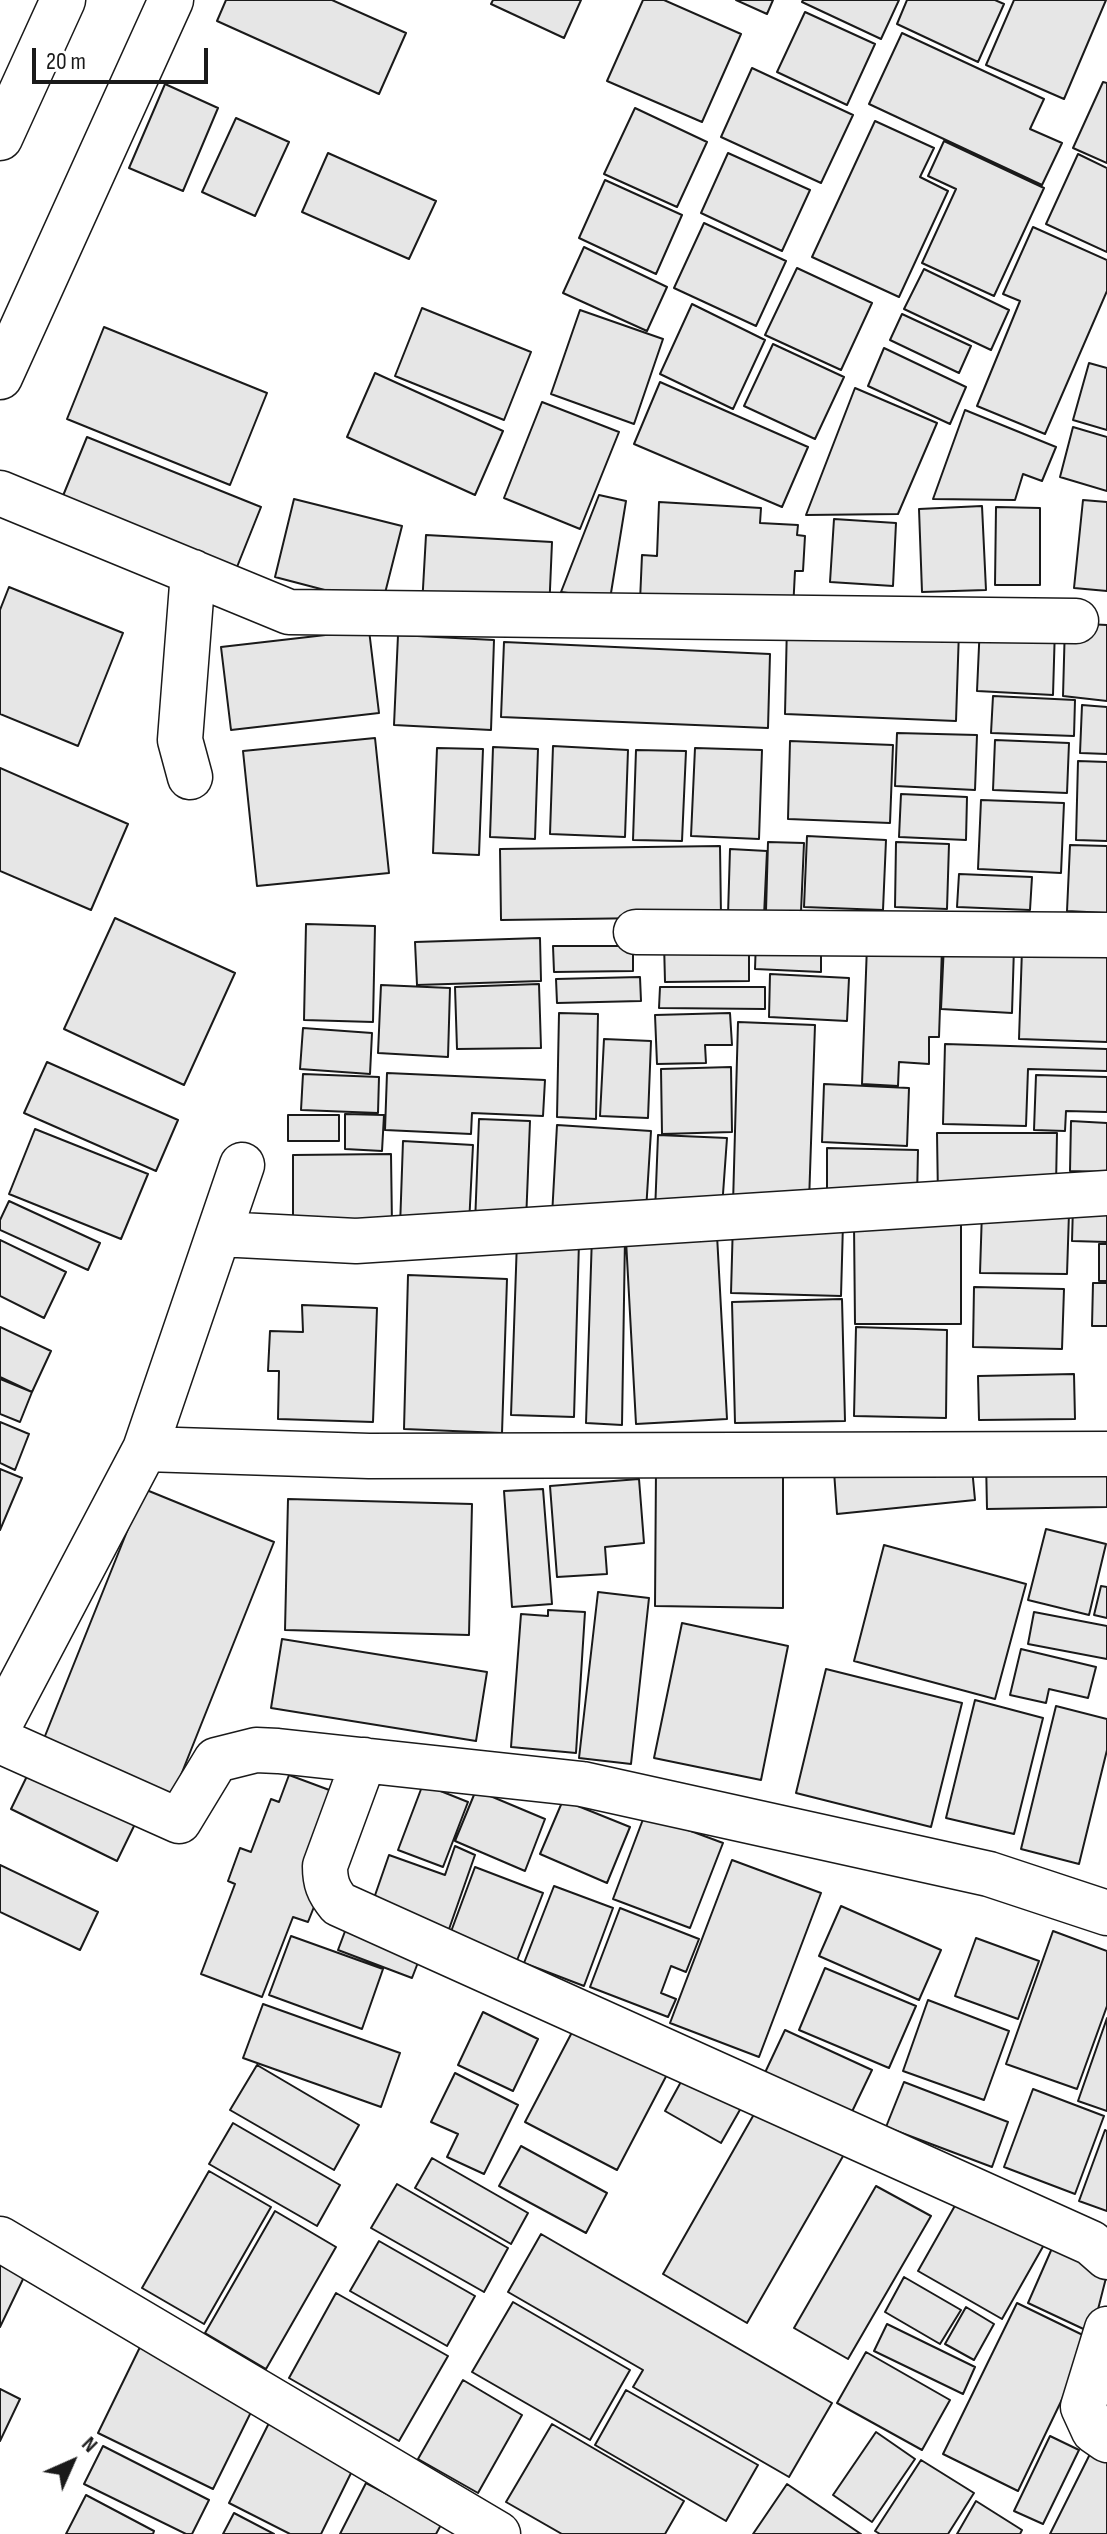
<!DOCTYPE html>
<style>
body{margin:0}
#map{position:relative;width:1107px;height:2534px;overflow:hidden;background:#fff;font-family:"Sofia Sans Condensed",sans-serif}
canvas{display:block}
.north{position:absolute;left:32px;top:2422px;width:80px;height:80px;-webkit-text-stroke:6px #fff;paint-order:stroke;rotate:45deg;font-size:22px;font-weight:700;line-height:32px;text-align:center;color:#1a1a1a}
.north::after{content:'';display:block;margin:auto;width:28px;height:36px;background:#1a1a1a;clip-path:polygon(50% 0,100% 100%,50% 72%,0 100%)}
.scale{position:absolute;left:32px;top:48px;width:176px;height:36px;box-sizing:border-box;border:4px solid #1a1a1a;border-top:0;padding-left:10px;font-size:24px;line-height:28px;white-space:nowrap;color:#1a1a1a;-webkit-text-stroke:6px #fff;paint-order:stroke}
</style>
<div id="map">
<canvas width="1107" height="2534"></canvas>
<div class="north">N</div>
<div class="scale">20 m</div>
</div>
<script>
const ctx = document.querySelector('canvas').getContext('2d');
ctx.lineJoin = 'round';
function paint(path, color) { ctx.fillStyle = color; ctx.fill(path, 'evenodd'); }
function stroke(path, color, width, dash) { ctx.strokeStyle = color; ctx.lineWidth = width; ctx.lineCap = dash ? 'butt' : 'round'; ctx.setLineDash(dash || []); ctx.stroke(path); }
const building = new Path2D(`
 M226 0H332L406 33 379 94 217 21Z
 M493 0H581L564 38 491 4Z
 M643 0H664L741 34 702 122 607 81Z
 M736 0H773L767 14Z
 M803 0H899L881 39 802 2Z
 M907 0H995L1004 4 978 62 897 24Z
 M1014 0H1106L1064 99 986 65Z
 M805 12 875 44 847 105 777 72Z
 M902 33 1044 99 1030 129 1062 143 1042 185 869 104Z
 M752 68 853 115 821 183 721 137Z
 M1103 82 1107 83V163L1073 148Z
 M165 84 218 108 183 191 129 168Z
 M635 108 707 142 677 207 604 174Z
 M236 118 289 142 255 216 202 192Z
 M875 121 934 148 920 177 948 191 899 297 812 257Z
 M944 141 1044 188 994 296 922 263 956 189 928 176Z
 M328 153 436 201 409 259 302 212Z
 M728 153 810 190 782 251 701 213Z
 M1078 154 1107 168V252L1046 224Z
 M605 180 682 215 656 274 579 238Z
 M704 223 786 261 756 326 674 288Z
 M1033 227 1107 260V291L1045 434 977 406 1020 301 1003 294Z
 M584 247 667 287 647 331 563 293Z
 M797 268 872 303 841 370 765 335Z
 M924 269 1009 310 991 350 904 309Z
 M692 304 765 340 733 409 660 374Z
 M422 308 531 352 504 420 395 376Z
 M580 310 663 339 634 424 551 394Z
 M902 314 971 346 959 373 890 340Z
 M104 327 267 393 230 485 67 419Z
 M773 344 844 377 815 439 744 406Z
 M884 348 966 387 950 424 868 386Z
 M1089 363 1107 368V430L1073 420Z
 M375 373 503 431 475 495 347 437Z
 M660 382 808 447 782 507 634 444Z
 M855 388 937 423 898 514 806 515Z
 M542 402 619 432 580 529 504 498Z
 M965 410 1056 447 1042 481 1023 474 1015 500 933 499Z
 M1073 427 1107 437V491L1060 477Z
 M87 437 261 507 233 577 58 508Z
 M599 495 626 501 610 599 561 592Z
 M294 499 402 526 382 605 275 577Z
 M1083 500 1107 502V591L1074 588Z
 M659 502 761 508 760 523 798 525 797 535 805 536 803 571H795L793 610 640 601 642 555 657 556Z
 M982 506 986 590 922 592 919 509Z
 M996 507 1040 508V585H995Z
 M834 519 896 523 893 586 830 582Z
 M426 535 552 542 549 613 422 606Z
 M9 587 123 633 78 746 0 714V610Z
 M787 623 959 630 956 721 785 714Z
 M1065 623 1107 625V701L1063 696Z
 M980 624 1055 627 1053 695 977 691Z
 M369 630 379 713 231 730 221 647Z
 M398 635 494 640 491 730 394 725Z
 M504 642 770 654 768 728 501 717Z
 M993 696 1075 700 1074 736 991 733Z
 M1082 705 1107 707V754L1080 753Z
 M897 733 977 735 975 790 895 786Z
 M375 738 389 873 257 886 243 751Z
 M995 740 1069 743 1067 793 993 790Z
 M790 741 893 745 890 823 788 819Z
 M553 746 628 750 625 837 550 834Z
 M493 747 538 749 535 839 490 837Z
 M437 748 483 749 479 855 433 853Z
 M695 748 762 750 759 839 691 836Z
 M636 750 686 751 682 841 633 840Z
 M1078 761 1107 762V841L1076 840Z
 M0 768 128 824 91 910 0 871Z
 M901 794 967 797 966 840 899 837Z
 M981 800 1064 803 1061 873 978 869Z
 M807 836 886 840 883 910 804 907Z
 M768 842 804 843 801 912 766 911Z
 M896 842 949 844 947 909 895 907Z
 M1070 845 1107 846V913L1067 911Z
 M720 846 721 917 501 920 500 849Z
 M730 849 767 851 764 916 728 915Z
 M959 874 1032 877 1030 910 957 907Z
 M115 918 235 973 184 1085 64 1029Z
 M306 924 375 926 373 1022 304 1020Z
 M540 938 541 981 417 985 415 942Z
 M756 940 821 953V972L755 969Z
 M749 941V981L665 982 664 942Z
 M944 944 1014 947 1012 1013 941 1009Z
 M867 945 942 948 939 1037H929V1064L899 1062 898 1086 862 1084Z
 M553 946H633V971L554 972Z
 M1022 949 1107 952V1042L1019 1039Z
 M770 974 849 978 847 1021 769 1017Z
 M640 977 641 1001 557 1003 556 979Z
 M539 984 541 1048 457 1049 455 987Z
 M381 985 450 988 448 1057 378 1053Z
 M660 987H765V1009L659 1008Z
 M559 1013 598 1014 596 1119 557 1117Z
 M730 1013 732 1045H705L706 1063 657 1064 655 1015Z
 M738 1022 815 1025 809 1202 733 1204Z
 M303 1028 372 1033 370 1074 300 1069Z
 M604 1039 651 1041 648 1118 600 1116Z
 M945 1044 1107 1049V1071L1028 1069 1026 1126 943 1124Z
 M47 1062 178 1120 156 1171 24 1113Z
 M731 1067 732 1132 662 1134 661 1069Z
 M387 1073 545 1080 543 1116 472 1113 471 1134 385 1130Z
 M303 1074 379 1077 378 1113 301 1110Z
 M1036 1075 1107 1077V1112L1066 1111 1065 1131 1034 1130Z
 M824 1084 909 1088 907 1146 822 1142Z
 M345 1114 384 1115 382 1151 345 1149Z
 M288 1115H339V1141H288Z
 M479 1119 530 1121 526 1222 475 1224Z
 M1071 1121 1107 1123V1172L1070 1171Z
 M557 1125 651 1131 646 1211 552 1216Z
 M35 1129 148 1174 121 1239 9 1194Z
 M937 1133H1057L1056 1186 938 1198Z
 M658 1135 727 1138 722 1208 655 1212Z
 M403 1141 473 1145 469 1225 400 1227Z
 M827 1148 918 1150 917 1199 827 1198Z
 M391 1154 392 1226 293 1225V1155Z
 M9 1201 100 1243 88 1270 0 1230V1220Z
 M1073 1206 1107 1207V1242L1072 1241Z
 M982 1211 1069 1213 1067 1274 980 1273Z
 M733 1221 843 1223 841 1296 731 1293Z
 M961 1223V1324H855L854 1224Z
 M592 1235 625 1237 622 1425 586 1423Z
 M717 1235 727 1419 636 1424 626 1240Z
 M0 1240 66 1272 44 1318 0 1296Z
 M517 1240 579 1242 574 1417 511 1415Z
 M1099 1244H1107V1281H1099Z
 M408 1275 507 1279 502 1433 404 1429Z
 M1093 1283H1107V1326H1092Z
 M974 1287 1064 1289 1062 1349 973 1347Z
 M842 1299 845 1421 735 1423 732 1302Z
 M302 1305 377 1308 373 1422 278 1419 279 1371H268L270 1331 303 1332Z
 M0 1327 51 1351 32 1392 0 1377Z
 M856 1327 947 1330 946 1418 854 1416Z
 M1074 1374 1075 1419 979 1420 978 1376Z
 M0 1379 32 1392 20 1422 0 1414Z
 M0 1422 29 1434 15 1470 0 1463Z
 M971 1457 975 1500 837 1514 834 1471Z
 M1107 1457V1507L987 1509 986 1460Z
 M656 1468 783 1469V1608L655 1606Z
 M0 1469 22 1478 0 1530Z
 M639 1479 644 1543 605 1547 607 1574 557 1577 550 1486Z
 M144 1489 274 1542 173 1795 43 1741Z
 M543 1489 552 1604 512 1607 504 1491Z
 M288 1499 472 1504 469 1635 285 1630Z
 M1046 1529 1106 1544 1089 1615 1028 1600Z
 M884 1545 1026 1584 995 1699 854 1661Z
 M1101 1586 1107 1587V1618L1094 1615Z
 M598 1592 649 1598 631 1764 579 1758Z
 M548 1610 585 1612 576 1753 511 1747 521 1614 548 1616Z
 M1034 1612 1107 1626V1659L1028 1644Z
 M682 1623 788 1646 761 1780 654 1758Z
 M282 1639 487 1672 476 1741 271 1708Z
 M1021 1649 1096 1667 1088 1698 1049 1689 1046 1703 1010 1695Z
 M826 1669 962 1703 931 1827 796 1793Z
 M975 1700 1043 1718 1014 1834 946 1818Z
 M1056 1706 1107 1719V1750L1079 1864 1021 1849Z
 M29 1772 135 1824 117 1861 11 1809Z
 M289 1775 332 1791 321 1889 308 1922 293 1917 262 1997 201 1974 235 1884 228 1881 240 1848 251 1852 271 1799 279 1802Z
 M423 1784 468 1802 443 1867 398 1850Z
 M476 1790 545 1819 525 1871 455 1841Z
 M563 1800 630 1827 607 1883 540 1854Z
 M645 1814 723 1843 690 1928 613 1899Z
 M455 1846 475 1855 448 1932 372 1904 389 1855 445 1875Z
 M732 1860 821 1893 759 2057 670 2023Z
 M0 1865 98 1912 80 1950 0 1912Z
 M475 1867 543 1893 516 1963 449 1937Z
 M554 1886 613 1908 584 1986 524 1963Z
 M841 1906 941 1950 919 2000 819 1956Z
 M620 1908 699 1939 686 1972 671 1966 661 1993 676 1999 668 2017 590 1987Z
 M350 1918 424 1947 412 1978 338 1950Z
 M1053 1931 1107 1951V2006L1077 2089 1006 2064Z
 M291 1936 383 1969 362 2029 269 1995Z
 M976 1938 1039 1961 1018 2019 955 1996Z
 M825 1968 916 2006 889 2068 799 2030Z
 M928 2000 1009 2031 984 2100 903 2071Z
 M263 2004 400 2053 381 2107 243 2058Z
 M483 2012 538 2039 513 2091 458 2065Z
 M580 2017 672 2065 617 2170 525 2122Z
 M1107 2018V2111L1078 2101Z
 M785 2030 872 2070 848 2120 762 2079Z
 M257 2065 359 2125 334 2170 230 2110Z
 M688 2069 745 2101 721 2143 665 2111Z
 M455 2073 518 2105 484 2174 447 2157 458 2134 431 2122Z
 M904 2082 1008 2122 992 2167 886 2127Z
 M1033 2089 1104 2116 1075 2194 1004 2167Z
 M761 2102 846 2151 747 2323 663 2274Z
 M233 2123 340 2185 317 2226 209 2164Z
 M1105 2130 1107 2131V2211L1079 2201Z
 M521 2146 607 2193 586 2233 499 2186Z
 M432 2158 528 2213 511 2244 415 2188Z
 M209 2171 271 2207 204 2324 142 2288Z
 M397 2184 508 2248 484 2292 371 2228Z
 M876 2186 931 2216 848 2359 794 2328Z
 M961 2195 1045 2243 1002 2319 918 2271Z
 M275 2211 336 2247 266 2369 205 2333Z
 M541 2234 832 2403 789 2477 633 2387 643 2370 508 2292Z
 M379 2241 475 2296 447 2346 350 2291Z
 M1053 2246 1107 2274 1092 2333 1028 2303Z
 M0 2264 25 2275 0 2327Z
 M904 2277 961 2310 940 2344 885 2312Z
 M336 2293 448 2356 399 2441 289 2378Z
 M513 2302 630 2370 590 2440 472 2372Z
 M1017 2303 1091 2339 1018 2491 943 2454Z
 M966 2307 994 2324 974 2360 945 2344Z
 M887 2324 975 2367 963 2394 874 2351Z
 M141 2345 256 2402 213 2489 98 2433Z
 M866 2352 950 2400 922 2450 837 2403Z
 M463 2380 522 2415 478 2493 418 2459Z
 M0 2389 20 2399 0 2441Z
 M626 2390 758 2465 726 2521 595 2445Z
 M269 2423 354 2467 321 2534H290L229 2503Z
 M552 2424 684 2501 665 2534H562L506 2502Z
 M876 2432 915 2459 872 2522 833 2495Z
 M1050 2436 1079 2450 1043 2524 1014 2511Z
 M1096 2442 1107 2448V2534H1050Z
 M103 2446 209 2500 192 2534H186L84 2484Z
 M921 2460 974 2493 948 2534H880L875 2531Z
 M366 2483 442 2523 436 2534H340Z
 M787 2484 861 2534H753Z
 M86 2495 154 2531 153 2534H66Z
 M976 2501 1022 2530 1020 2534H957Z
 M234 2513 274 2534H223Z`);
paint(building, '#e6e6e6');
stroke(building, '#1a1a1a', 2);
const minor = new Path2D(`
 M0 493 289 612 1076 621
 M190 777 180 740 193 572
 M636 932 1107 935
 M219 1234 356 1241 1107 1193
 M145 1449 369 1456 1107 1454
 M0 1724 145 1449 242 1165
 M0 1741 179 1821 216 1760 256 1750 278 1751 582 1784 989 1874 1107 1913
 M364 1760 325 1866C325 1882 328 1891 339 1904L1091 2243 1107 2257
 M0 2239 498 2534
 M1107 2329 1083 2407 1094 2431 1107 2440`);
const primary = new Path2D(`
 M0 138 63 0
 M0 377 171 0`);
stroke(minor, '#1a1a1a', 47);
stroke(primary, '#1a1a1a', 47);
stroke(minor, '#fff', 44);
stroke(primary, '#fff', 44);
</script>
